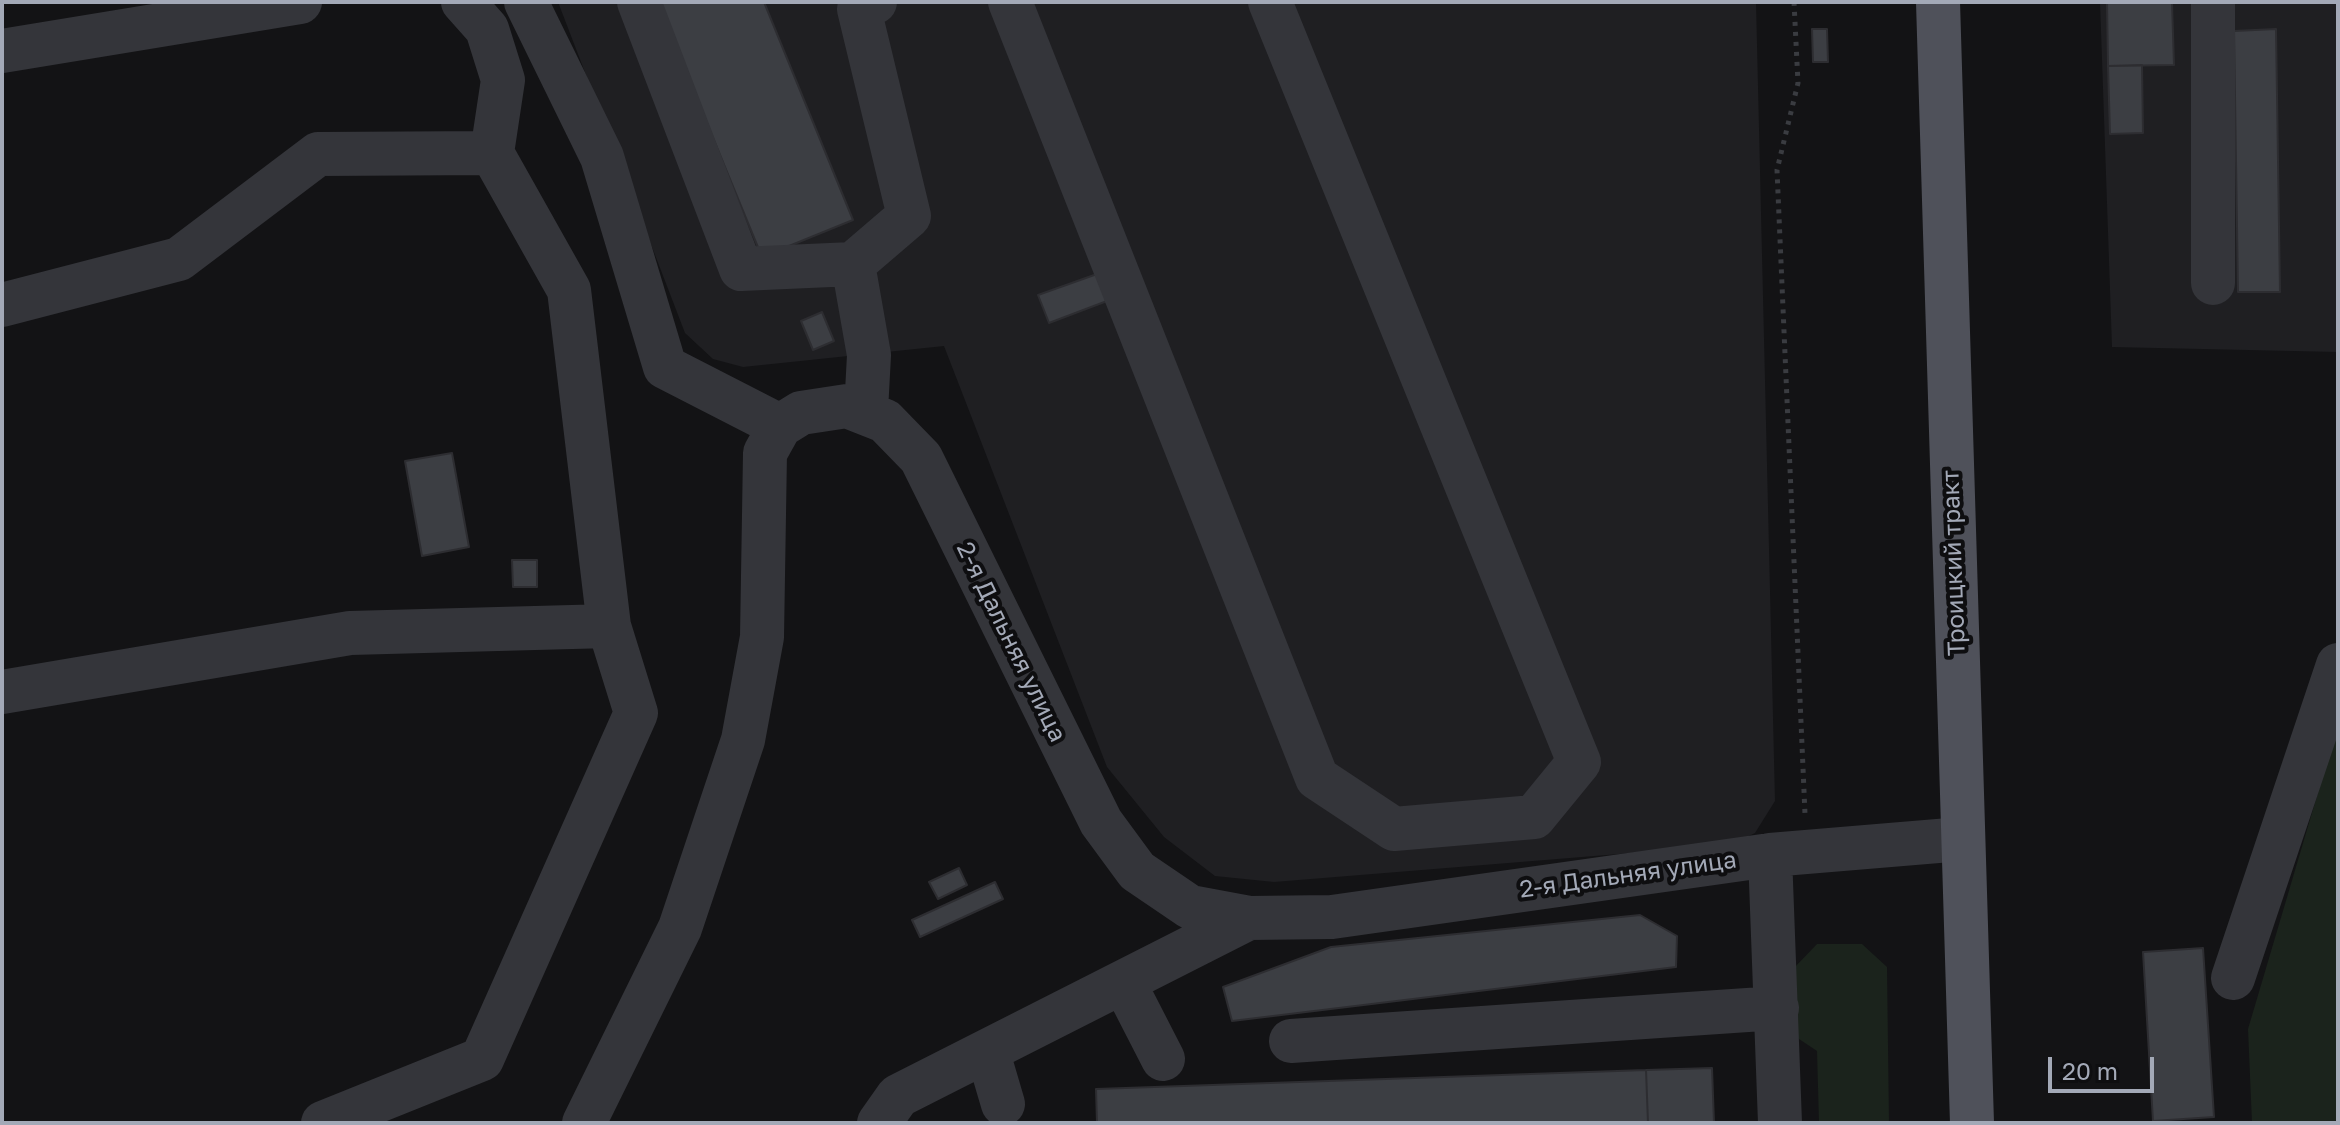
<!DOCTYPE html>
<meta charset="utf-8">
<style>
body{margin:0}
#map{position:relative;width:2340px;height:1125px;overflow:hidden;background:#131315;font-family:"Golos Text",sans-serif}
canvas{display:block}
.frame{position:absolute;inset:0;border:4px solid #a3a9b7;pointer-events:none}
.scale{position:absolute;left:2048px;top:1057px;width:106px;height:36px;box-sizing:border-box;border:4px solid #a3a9b7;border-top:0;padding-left:10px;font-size:24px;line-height:28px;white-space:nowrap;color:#a3a9b7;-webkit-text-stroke:6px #0e0e10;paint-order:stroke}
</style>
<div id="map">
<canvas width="2340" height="1125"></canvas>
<div class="frame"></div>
<div class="scale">20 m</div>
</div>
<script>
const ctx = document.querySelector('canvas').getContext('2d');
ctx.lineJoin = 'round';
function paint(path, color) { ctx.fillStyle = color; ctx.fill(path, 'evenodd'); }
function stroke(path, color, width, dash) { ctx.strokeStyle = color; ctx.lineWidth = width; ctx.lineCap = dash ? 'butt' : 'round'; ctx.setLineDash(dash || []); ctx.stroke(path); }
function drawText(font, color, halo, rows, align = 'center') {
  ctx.font = font + ' "Golos Text",sans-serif'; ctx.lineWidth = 8; ctx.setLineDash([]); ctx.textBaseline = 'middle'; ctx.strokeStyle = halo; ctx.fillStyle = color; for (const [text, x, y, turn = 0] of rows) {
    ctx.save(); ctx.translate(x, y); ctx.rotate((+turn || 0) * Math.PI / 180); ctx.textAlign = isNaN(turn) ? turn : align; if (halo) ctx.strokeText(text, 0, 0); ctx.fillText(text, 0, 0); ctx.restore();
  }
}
paint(new Path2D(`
 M558 2H1756L1775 801 1755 833 1730 845 1274 882 1215 876 1164 837 1107 767 944 346 743 367 713 359 685 333Z
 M2100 2H2338V352L2112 347Z`), '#1f1f22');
paint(new Path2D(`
 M2338 725V1123H2252L2248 1029Z
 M1817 944H1862L1887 967 1889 1123H1819L1817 1051 1796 1037 1794 968Z`), '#1b231c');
const building = new Path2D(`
 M657 2H764L853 220 762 257Z
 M2107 2H2172L2174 65 2108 66Z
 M1812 29H1827L1828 62H1813Z
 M2276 29 2280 292H2238L2234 31Z
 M2142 65 2143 133 2110 134 2108 66Z
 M1097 274 1107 301 1049 323 1038 295Z
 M822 312 834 341 813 350 801 321Z
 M452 453 469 547 422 556 405 461Z
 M512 560H537V587H513Z
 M959 868 967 885 938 899 929 882Z
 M995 882 1003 899 920 937 912 920Z
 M1640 915 1677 936 1676 967 1232 1021 1223 987 1331 947Z
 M2203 948 2214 1117 2153 1121 2143 952Z
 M1712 1068 1714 1123H1648L1646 1070Z
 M1646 1070 1648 1123H1097L1096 1089Z`);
paint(building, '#3c3e43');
stroke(building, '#2d2d31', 2);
stroke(new Path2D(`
 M1794 2 1798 83 1777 170 1805 814`), '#3a3c41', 5, [4, 6]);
stroke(new Path2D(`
 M463 2 487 29 503 80 492 153 569 290 609 626
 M526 2 602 157 665 367 780 426
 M639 2 741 269 853 264
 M1010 2 1317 778 1394 829 1534 817 1579 762 1270 2
 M2213 2V283
 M2 51 300 2
 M2 305 179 259 318 154 492 153
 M866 411 869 355 853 264 909 216 859 9 875 2
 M2 692 350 633 609 626 636 713 482 1059 323 1123
 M1770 855 1780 1123
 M2233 978 2338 665
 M1124 983 1163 1059
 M1291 1041 1777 1008
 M988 1053 1003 1104
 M584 1123 680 928 743 740 762 637 765 453 780 426 801 413 847 406 885 421 921 458 1101 822 1137 871 1190 907 1249 918 1332 917 1770 855 1962 839
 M879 1123 898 1096 1249 918`), '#34353a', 44);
stroke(new Path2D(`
 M1938 2 1972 1123`), '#4f515a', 44);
drawText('24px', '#a3a9b7', '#0e0e10', [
 ["Троицкий тракт",1954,563,-92],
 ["2-я Дальняя улица",1011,642,64],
 ["2-я Дальняя улица",1628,875,-8]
]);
</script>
